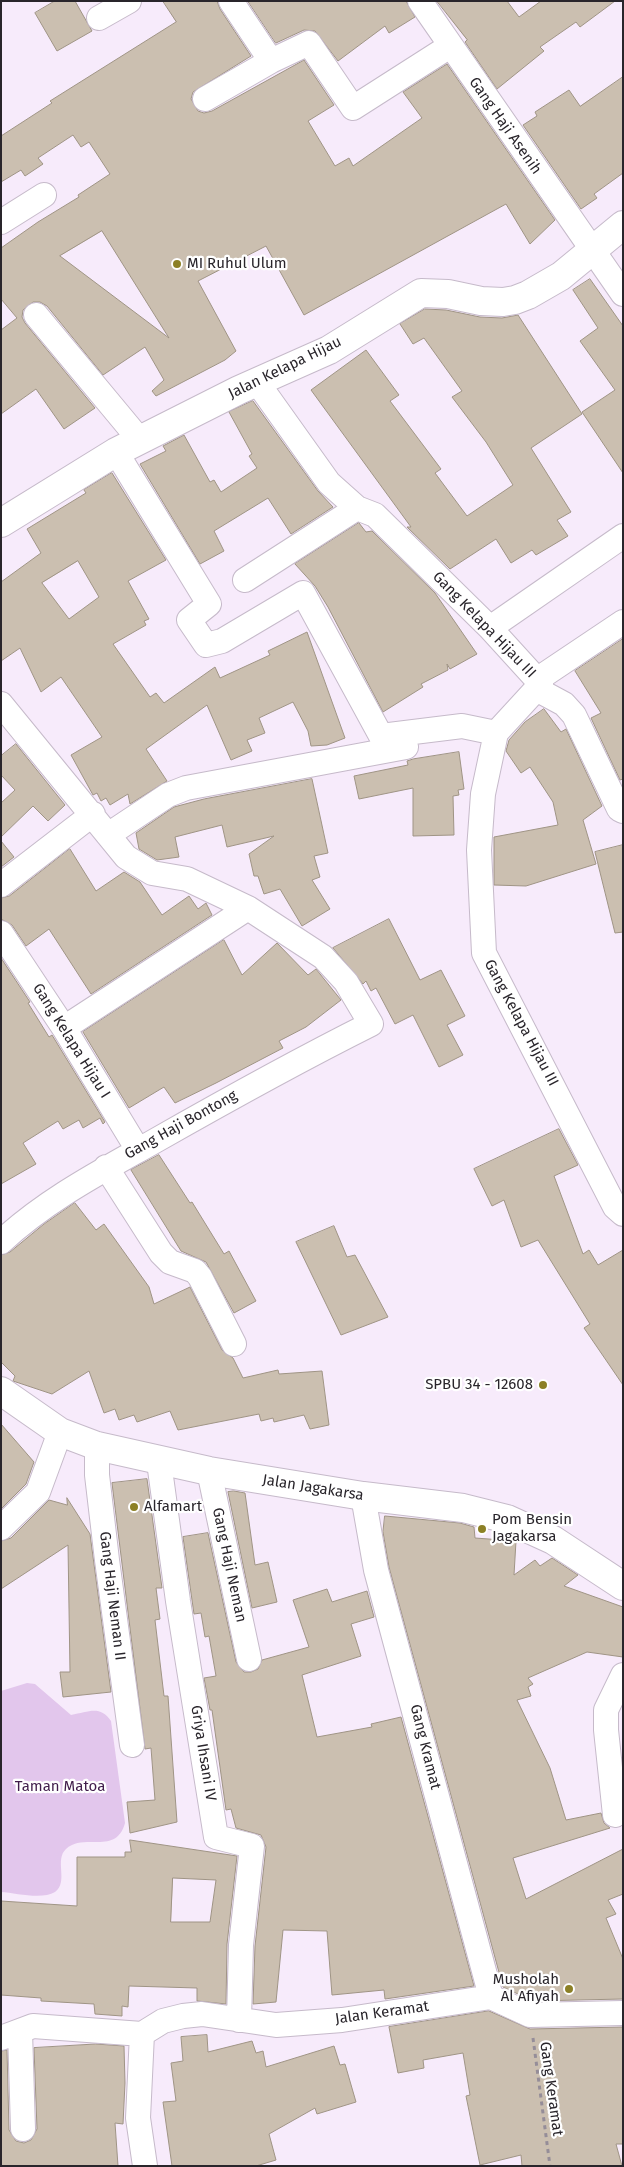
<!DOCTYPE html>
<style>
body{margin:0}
#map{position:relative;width:624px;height:2167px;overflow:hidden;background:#f7ebfb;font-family:"Fira Sans",sans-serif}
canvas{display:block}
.frame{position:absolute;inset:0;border:2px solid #29252b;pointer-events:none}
</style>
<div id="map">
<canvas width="624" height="2167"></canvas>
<div class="frame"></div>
</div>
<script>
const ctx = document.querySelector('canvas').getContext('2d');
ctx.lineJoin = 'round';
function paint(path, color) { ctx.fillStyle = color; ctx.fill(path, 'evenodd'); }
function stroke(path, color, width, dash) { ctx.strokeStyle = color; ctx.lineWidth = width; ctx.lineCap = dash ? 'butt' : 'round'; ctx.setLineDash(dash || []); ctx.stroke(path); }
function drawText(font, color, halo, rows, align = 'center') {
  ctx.font = font + ' "Fira Sans",sans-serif'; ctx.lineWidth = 4.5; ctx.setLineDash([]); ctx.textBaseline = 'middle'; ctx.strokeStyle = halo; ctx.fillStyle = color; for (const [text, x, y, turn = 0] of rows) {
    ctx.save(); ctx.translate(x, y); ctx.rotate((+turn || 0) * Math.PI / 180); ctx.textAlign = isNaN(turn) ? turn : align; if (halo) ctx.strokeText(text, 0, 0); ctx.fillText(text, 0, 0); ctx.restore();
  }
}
paint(new Path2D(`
 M27 1683 35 1684 71 1715C89 1712 100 1705 111 1721L125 1823C116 1856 84 1832 66 1849 54 1860 69 1882 55 1892 42 1900 16 1893 1 1892V1691Z`), '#e2c6ec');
const building = new Path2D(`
 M55 1H75L92 31 57 51 35 13Z
 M163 1H217L220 9 251 56 193 92 191 99 198 111 204 113 212 111 304 60 334 105 308 121 335 166 349 158 353 166 422 118 403 92 447 64 555 220 530 244 506 204 304 315 266 246 198 281 236 351 225 360 156 396 152 391 164 380 145 347 103 375 47 306 40 302H33L23 310 22 317 25 323 95 408 64 429 36 389 1 414V330L17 318 1 299V248L38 222 79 197 78 195 110 174 89 142 81 147 73 135 38 158 43 164 25 176 21 170 1 182V136L52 103 50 101 176 22ZM102 231 169 338 60 256Z
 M248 1H406L415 17 389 33 385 26 338 61 315 31 304 30 276 43Z
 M437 1H507L519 17 541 1H615L580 27 576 22 540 47 544 51 497 89 465 42 467 40Z
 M623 77V173L594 194 597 198 581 209 523 125 537 116 535 112 569 90 580 106Z
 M590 279 623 326V473L582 412 615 390 580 341 598 328 573 290Z
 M425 309 446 310 480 317 502 318 518 315 582 414 531 448 571 512 557 520 568 536 536 555 532 550 511 563 496 539 450 569 407 527H411L311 390 366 350 399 395 390 401 441 469 435 473 467 516 513 485 486 442 452 397 462 391 424 338 413 344 400 324Z
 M253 401 318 491 333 507 291 534 268 498 214 531 224 551 200 564 140 464 166 451 163 446 184 435 210 482 214 480 221 492 257 468 249 456 252 454 229 412Z
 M112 473 166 560 128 581 149 619 144 621 146 625 113 644 150 697 156 693 164 703 215 667 220 678 270 655 268 651 307 632 345 738 327 745 311 746 308 731 293 702 259 718 265 733 247 740 252 751 231 760 207 705 146 749 167 781 130 804 128 794 110 805 106 798 101 801 97 793 93 795 71 755 102 737 61 677 41 692 20 648 1 661V582L41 553 27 529 86 493 84 490ZM78 561 99 597 69 619 42 583Z
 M359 523 366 532 372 531 435 593 477 654 450 669 447 664 448 670 421 684 423 687 383 712 328 607 315 586 295 564Z
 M623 639V779L620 780 591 718 601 713 575 671Z
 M544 709 561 732 566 729 602 806 583 820 596 864 526 886 494 885V837L558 825 553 802 530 767 521 773 506 751 509 740 525 722Z
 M16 744 65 805 48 821 33 806 1 837V803L15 790 1 775V756Z
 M459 752 464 789 458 790 459 795 453 796 454 835 413 836V788L359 799 354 776 408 765 407 761 413 759Z
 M312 779 328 853 314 856 320 877 312 880 330 909 302 926 280 889 264 894 258 876H254L249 854 274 836 227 847 222 825 175 837 179 857 157 860 139 849 136 833 174 807 204 799Z
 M1 841 14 857 1 867Z
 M623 845V932L615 933 595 852Z
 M70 849 96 891 124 872 140 882 162 915 189 896 198 909 206 903 212 915 91 994 49 929 26 946 12 925 1 919V898L9 896Z
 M389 919 420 980 441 970 465 1016 447 1025 463 1055 439 1067 413 1015 395 1024 376 988 371 991 366 981 363 984 333 948Z
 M224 940 242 975 277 943 308 975 316 969 341 1000 306 1027 279 1041 283 1048 216 1083 175 1103 164 1087 129 1108 83 1032Z
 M1 958 30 1002 28 1003 49 1037 52 1035 105 1122 103 1124 100 1118 83 1128 79 1120 63 1129 58 1121 23 1143 36 1164 1 1184Z
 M559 1129 578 1165 554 1176 583 1254 589 1250 598 1265 623 1250V1385L584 1328 590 1324 538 1240 521 1247 504 1200 492 1206 474 1169Z
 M159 1155 190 1203 192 1202 224 1254 229 1251 256 1301 234 1313 206 1262 181 1251 131 1170Z
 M75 1203 96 1230 104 1224 149 1287 154 1304 190 1287 222 1350 233 1358 243 1378 278 1370 279 1374 322 1371 329 1425 310 1429 304 1415 274 1422 273 1418 261 1421 259 1414 178 1430 170 1411 137 1422 134 1415 119 1420 115 1409 104 1413 89 1371 52 1394 13 1381 15 1376 1 1362V1255L10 1252 44 1224Z
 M334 1226 347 1257 355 1255 388 1317 341 1335 296 1242Z
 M1 1424 34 1462 26 1484 1 1509Z
 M147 1479 162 1588H156L160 1619 155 1620 164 1696H168L177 1822 130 1833 127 1802 155 1800 151 1748 145 1749 112 1483Z
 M234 1491 245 1493 255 1565 268 1562 277 1602 252 1608 228 1492Z
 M67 1498 90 1534 111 1692 63 1697 60 1672H70L68 1545 1 1589V1541L11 1538 49 1500 67 1505Z
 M385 1516 460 1523 474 1527 475 1538 516 1541 514 1575 535 1560 540 1566 552 1558 578 1575 564 1586 623 1607V1657L587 1652 528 1678 533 1684 528 1687 531 1696 517 1700 550 1768 566 1820 601 1813 604 1823 610 1828 513 1858 526 1899 623 1849V1894L608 1900 616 1914 606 1918 623 1959V1999L533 2001 503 1987 389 1567 383 1532Z
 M208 1533 236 1662 244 1672H251L258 1669 262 1660 309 1647 293 1600 327 1589 332 1602 367 1591 374 1617 351 1624 361 1656 302 1675 317 1737 372 1727 371 1724 401 1717 474 1986 385 1999 384 1990 332 1995 327 1931 283 1930 276 2002 253 2004 255 1946 266 1847 261 1835 236 1828 231 1809 226 1810 212 1710H210L204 1678 216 1676 209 1636 205 1637 201 1613 194 1614 183 1537Z
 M130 1840 237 1856 227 1944 226 2004 197 2001V1988L129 1986 128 2007 122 2006V2016L95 2014 94 2004 41 2001V1998L1 1995V1901L77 1906V1857H125V1852H131ZM173 1878 216 1880 210 1922H171Z
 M489 2011 530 2029 623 2027V2144H616L622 2166H522L521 2155 480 2165 466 2096 470 2095 463 2053 423 2060 424 2068 398 2073 389 2027Z
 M207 2035 208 2052 252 2041 256 2053 263 2051 266 2067 334 2046 340 2065 345 2064 356 2102 317 2114 315 2108 269 2134 276 2160 256 2166H172L163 2102 176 2101 171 2063 183 2061 181 2037Z
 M96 2044 124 2046 125 2083 123 2124 115 2123 118 2166H1V2051L7 2050 9 2130 16 2141 24 2143 31 2140 37 2129 34 2048Z`);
paint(building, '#cbbfb0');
stroke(building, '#9f9485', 1);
const street = new Path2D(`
 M231 1 271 61
 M420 1 623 294
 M99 18 129 1
 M205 99 271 61 309 43 353 108 450 46
 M1 222 44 195
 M36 315 139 439
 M257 382 329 483 357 508 375 515 490 628 541 684 496 733 483 794 479 850 484 953 615 1207 623 1214
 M116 452 209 604 189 620 206 645 222 641 303 593 381 736 462 726 496 733
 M245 580 357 508
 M490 628 623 536
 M538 679 623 622
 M538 690 564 704 574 715 619 809 623 811
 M1 704 126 857 152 873 187 879 248 908 323 957 346 982 371 1024C297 1061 225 1101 153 1142 100 1172 46 1200 1 1242
 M108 835 168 795 186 788 406 747
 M1 885 93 814
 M1 933 64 1028 138 1150
 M64 1028 248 908
 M106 1167 161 1253 170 1262 195 1271 200 1277 234 1344
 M97 1446V1475L107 1560 132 1745
 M159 1462 178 1601 216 1837 252 1846 241 1945 239 2020
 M209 1471 249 1659
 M363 1496 376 1570 491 1997
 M1 1528 38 1492 60 1432
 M615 1815 606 1730V1710L623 1675
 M20 2031 23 2129
 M142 2034 163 2021 183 2016 202 2014 276 2025 342 2020 491 1997 530 2015 623 2013
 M142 2034 138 2118 145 2166
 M1 2038 33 2026 142 2034`);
const secondary = new Path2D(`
 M1 523 116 452 239 390 329 350 421 293 448 294 481 301 503 302 515 300 528 295 561 276 623 225
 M1 1391 60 1432 97 1446 209 1471 363 1496 463 1508 507 1519 553 1540 623 1586`);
stroke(street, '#c6baca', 26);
stroke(secondary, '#c6baca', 30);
stroke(new Path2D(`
 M533 2038 550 2166`), '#958d98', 3, [4, 4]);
stroke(street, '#fff', 24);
stroke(secondary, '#fff', 28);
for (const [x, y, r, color] of [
 [177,264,5,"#8c8026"],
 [543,1385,5,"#8c8026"],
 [134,1507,5,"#8c8026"],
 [482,1529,5,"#8c8026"],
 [569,1989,5,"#8c8026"]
]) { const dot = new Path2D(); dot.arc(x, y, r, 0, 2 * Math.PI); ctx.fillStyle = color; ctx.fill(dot); stroke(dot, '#fff', 2); }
drawText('15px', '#29252b', '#fff', [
 ["Gang Haji Asenih",505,126,55],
 ["Jalan Kelapa Hijau",285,368,-26],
 ["Gang Kelapa Hijau III",484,625,46],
 ["Gang Kelapa Hijau III",521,1023,62],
 ["Gang Kelapa Hijau I",71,1041,58],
 ["Gang Haji Bontong",181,1125,-29],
 ["Jalan Jagakarsa",313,1488,9],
 ["Gang Haji Neman",229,1565,78],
 ["Gang Haji Neman II",112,1596,83],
 ["Gang Kramat",425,1747,76],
 ["Griya Ihsani IV",203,1753,81],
 ["Jalan Keramat",382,2013,-8],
 ["Gang Keramat",551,2089,82]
]);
drawText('15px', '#29252b', '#fff', [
 ["MI Ruhul Ulum",187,264],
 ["SPBU 34 - 12608",533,1385,"right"],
 ["Alfamart",144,1507],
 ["Pom Bensin",492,1520],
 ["Jagakarsa",492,1537],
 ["Musholah",559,1980,"right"],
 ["Al Afiyah",559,1997,"right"]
], 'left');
drawText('15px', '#401d4b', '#fff', [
 ["Taman Matoa",60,1787]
]);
</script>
